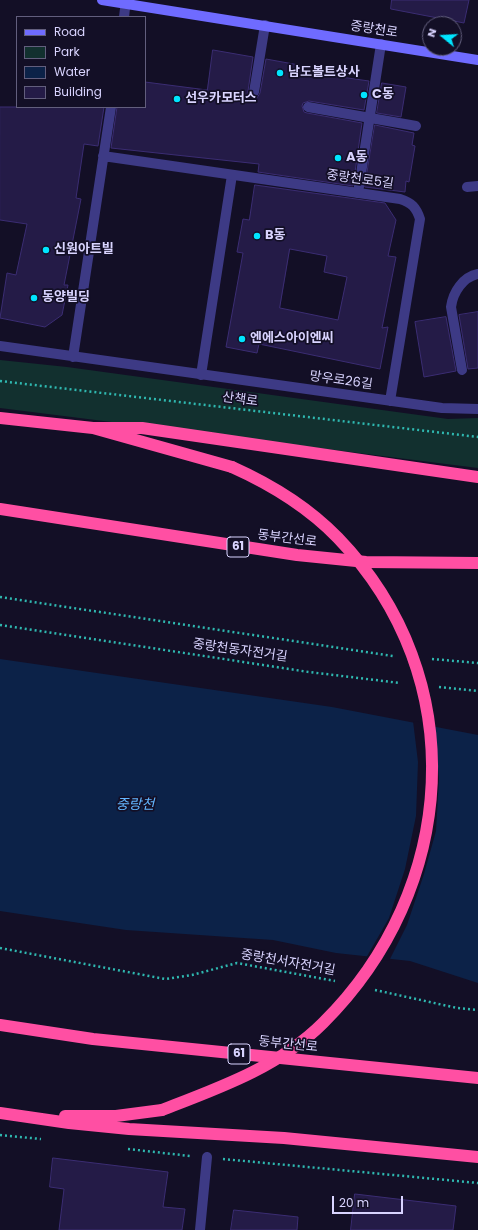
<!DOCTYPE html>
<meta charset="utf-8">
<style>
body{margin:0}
#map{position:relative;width:478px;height:1230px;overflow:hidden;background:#130f26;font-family:Poppins,sans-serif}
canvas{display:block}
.legend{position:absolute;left:16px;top:16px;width:130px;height:92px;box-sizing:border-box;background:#130f26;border:1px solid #625e7d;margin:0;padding:5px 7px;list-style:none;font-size:12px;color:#d9d4ff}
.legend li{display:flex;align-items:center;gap:8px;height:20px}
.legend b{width:20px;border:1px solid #625e7d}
.north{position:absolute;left:422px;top:16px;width:40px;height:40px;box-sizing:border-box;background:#130f26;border:1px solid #625e7d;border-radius:50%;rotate:288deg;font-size:11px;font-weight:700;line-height:16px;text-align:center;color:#d9d4ff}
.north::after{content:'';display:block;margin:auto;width:14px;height:18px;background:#00e5ff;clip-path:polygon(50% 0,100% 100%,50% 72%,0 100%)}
.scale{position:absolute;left:332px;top:1196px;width:71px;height:18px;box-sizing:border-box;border:2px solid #d9d4ff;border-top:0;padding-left:5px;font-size:12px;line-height:14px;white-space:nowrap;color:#d9d4ff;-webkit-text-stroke:3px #130f26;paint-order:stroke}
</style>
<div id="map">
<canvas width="478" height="1230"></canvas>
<ul class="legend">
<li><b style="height:5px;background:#6f6bff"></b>Road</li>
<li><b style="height:11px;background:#12302f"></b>Park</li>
<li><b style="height:11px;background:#0c2248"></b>Water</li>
<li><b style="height:11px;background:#241b47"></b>Building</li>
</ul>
<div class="north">N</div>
<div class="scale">20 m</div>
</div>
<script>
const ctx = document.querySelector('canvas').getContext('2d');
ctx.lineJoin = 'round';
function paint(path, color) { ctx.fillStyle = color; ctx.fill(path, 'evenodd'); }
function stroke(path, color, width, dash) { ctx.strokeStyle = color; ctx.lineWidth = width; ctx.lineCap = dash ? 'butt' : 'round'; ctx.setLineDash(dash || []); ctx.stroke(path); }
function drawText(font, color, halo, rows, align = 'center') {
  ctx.font = font + ' Poppins,"Noto Sans KR",sans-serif'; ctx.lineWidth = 3.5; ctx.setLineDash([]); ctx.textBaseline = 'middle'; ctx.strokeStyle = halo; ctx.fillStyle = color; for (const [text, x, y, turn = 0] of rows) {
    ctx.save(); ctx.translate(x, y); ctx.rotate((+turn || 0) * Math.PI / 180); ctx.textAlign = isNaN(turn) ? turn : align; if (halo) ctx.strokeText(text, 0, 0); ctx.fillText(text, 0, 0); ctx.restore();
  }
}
paint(new Path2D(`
 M0 360 67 367 448 419 478 418V468L0 408Z`), '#12302f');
paint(new Path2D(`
 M0 659 332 707 478 735V983L410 961 336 953 273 940 126 930 0 911Z`), '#0c2248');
paint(new Path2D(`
 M413 721 434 725 439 779 436 831 424 874 407 925 389 961 366 958 389 918 405 869 416 816 418 762Z`), '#130f26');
const building = new Path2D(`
 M392 0H469L464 23 391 9Z
 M213 50 253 57 248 91V95L253 98H257L260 93 266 59 299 65 298 71 369 81 364 110 309 101 303 103 302 106 304 112 307 113 362 123 353 186 258 172 259 164 111 148 117 107H145V82L207 90Z
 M382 83 406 87 401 117 377 113Z
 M0 107H104L98 146 84 144 76 198 81 199 64 285H68L62 315 45 327 0 318 7 273 16 275 27 224 0 220Z
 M375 125 414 133 412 145 415 146 409 182 406 181 405 192 365 187Z
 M255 185 385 203 396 220 388 256 396 257 382 328 388 327 380 369 259 344 257 353 226 347 243 253 237 252 243 219 249 220ZM290 249 327 256 324 272 347 277 338 320 280 308Z
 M478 312V368L468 369 459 315Z
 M446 317 456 371 424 377 415 322Z
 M53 1158 168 1172 163 1207 185 1209 182 1230H59L64 1189 50 1187Z
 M355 1194 456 1206 453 1230H351Z
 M234 1210 298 1217 297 1230H231Z`);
paint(building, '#241b47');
stroke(building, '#3b2d73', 1);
stroke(new Path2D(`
 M0 381 478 437
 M0 597 393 656
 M0 625 309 672 400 683
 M432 659 478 663
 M439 687 478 691
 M0 948 165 979 192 975 237 963 335 981
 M375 990 457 1008 478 1010
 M0 1135 41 1139
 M128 1149 190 1156
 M223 1159 478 1183`), '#2fb8b0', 2.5, [2, 3]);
stroke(new Path2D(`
 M254 92 265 25
 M308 107 416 126
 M467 187 478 186
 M358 193 381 44
 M462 370 451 307C453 292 463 277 478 274
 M201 375 232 175
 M200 1230 207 1157`), '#3d3a85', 10);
stroke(new Path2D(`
 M124 17 126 0
 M103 156 400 199C412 203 416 207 420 219L390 401
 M0 346 442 408 478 409
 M73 357 111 107`), '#3d3a85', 10);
stroke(new Path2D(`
 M102 0 478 60`), '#6f6bff', 10);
stroke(new Path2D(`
 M0 418 93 428 232 467
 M93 428H142L478 477
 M0 509 297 555 366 562 478 563
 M0 1025 93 1039 478 1078
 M0 1113 69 1123 129 1129 284 1138 478 1157
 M65 1116H116L162 1110`), '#ff4fa3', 12);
stroke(new Path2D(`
 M162 1110C219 1088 279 1067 323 1023 458 889 473 678 338 538 309 508 270 484 232 467`), '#ff4fa3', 12);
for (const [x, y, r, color] of [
 [280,73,4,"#00e5ff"],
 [364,95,4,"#00e5ff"],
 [177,99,4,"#00e5ff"],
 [338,158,4,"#00e5ff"],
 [257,236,4,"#00e5ff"],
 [46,250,4,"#00e5ff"],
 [34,298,4,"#00e5ff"],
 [242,339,4,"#00e5ff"]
]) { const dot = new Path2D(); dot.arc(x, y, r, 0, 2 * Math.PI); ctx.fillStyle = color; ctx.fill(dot); stroke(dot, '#130f26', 1.5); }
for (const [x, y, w] of [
 [238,547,22],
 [239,1054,22]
]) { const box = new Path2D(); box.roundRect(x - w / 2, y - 10, w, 20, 3); ctx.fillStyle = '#130f26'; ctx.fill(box); stroke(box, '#d9d4ff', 1); }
drawText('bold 12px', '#d9d4ff', null, [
 ["61",238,547],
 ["61",239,1054]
]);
drawText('13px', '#d9d4ff', '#130f26', [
 ["중랑천로",374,30,9],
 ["중랑천로5길",360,180,8],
 ["망우로26길",341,381,8],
 ["산책로",240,400,7],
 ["동부간선로",287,539,7],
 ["중랑천동자전거길",240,651,8],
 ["중랑천서자전거길",288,963,10],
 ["동부간선로",288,1045,6]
]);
drawText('bold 13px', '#d9d4ff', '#130f26', [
 ["남도볼트상사",288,73],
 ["C동",372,95],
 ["선우카모터스",185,99],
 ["A동",346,158],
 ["B동",265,236],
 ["신원아트빌",54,250],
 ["동양빌딩",42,298],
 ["엔에스아이엔씨",250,339]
], 'left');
drawText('italic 14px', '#62b6ff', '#130f26', [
 ["중랑천",135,805]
]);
</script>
